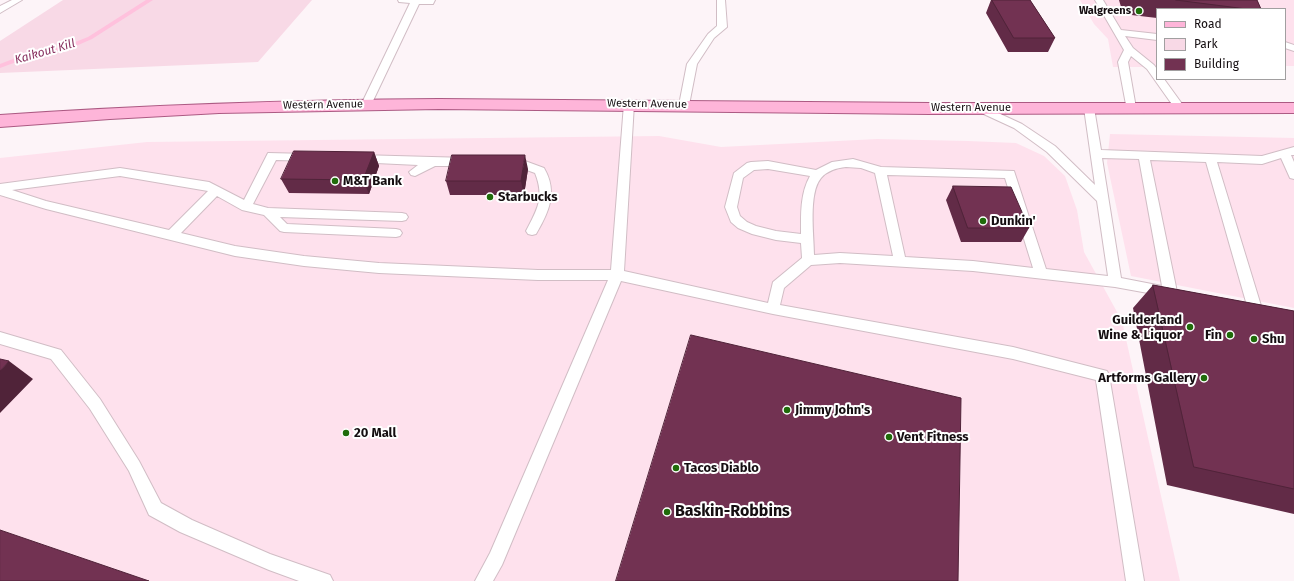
<!DOCTYPE html>
<style>
body{margin:0}
#map{position:relative;width:1294px;height:581px;overflow:hidden;background:#fdf4f8;font-family:"Fira Sans",sans-serif}
canvas{display:block}
.legend{position:absolute;left:1156px;top:8px;width:130px;height:72px;box-sizing:border-box;background:#fff;border:1px solid #a19fa0;margin:0;padding:5px 7px;list-style:none;font-size:12px;color:#150e11}
.legend li{display:flex;align-items:center;gap:8px;height:20px}
.legend b{width:20px;border:1px solid #a19fa0}
</style>
<div id="map">
<canvas width="1294" height="581"></canvas>
<ul class="legend">
<li><b style="height:5px;background:#feb5d9"></b>Road</li>
<li><b style="height:11px;background:#f8d9e6"></b>Park</li>
<li><b style="height:11px;background:#723252"></b>Building</li>
</ul>
</div>
<script>
const ctx = document.querySelector('canvas').getContext('2d');
ctx.lineJoin = 'round';
function paint(path, color) { ctx.fillStyle = color; ctx.fill(path, 'evenodd'); }
function stroke(path, color, width, dash) { ctx.strokeStyle = color; ctx.lineWidth = width; ctx.lineCap = dash ? 'butt' : 'round'; ctx.setLineDash(dash || []); ctx.stroke(path); }
function drawText(font, color, halo, rows, align = 'center') {
  ctx.font = font + ' "Fira Sans",sans-serif'; ctx.lineWidth = 4; ctx.setLineDash([]); ctx.textBaseline = 'middle'; ctx.strokeStyle = halo; ctx.fillStyle = color; for (const [text, x, y, turn = 0] of rows) {
    ctx.save(); ctx.translate(x, y); ctx.rotate((+turn || 0) * Math.PI / 180); ctx.textAlign = isNaN(turn) ? turn : align; if (halo) ctx.strokeText(text, 0, 0); ctx.fillText(text, 0, 0); ctx.restore();
  }
}
paint(new Path2D(`
 M1080 0H1294V66H1285V9H1157V67H1113L1108 39 1094 24Z
 M1110 134 1294 138V308L1131 276 1107 163Z
 M659 136 721 147 877 139 968 141 1016 143 1044 156 1065 176 1077 210 1084 252 1122 321 1180 581H0V158L147 142Z`), '#fee1ed');
paint(new Path2D(`
 M63 0H312L258 62 0 73V41Z`), '#f8d9e6');
paint(new Path2D(`
 M146 0H153L92 39 69 49 30 57 0 68V64L26 54 65 46 88 37Z`), '#ffc1dd');
const lane = new Path2D(`
 M12 0H22L0 13V6Z
 M398 0H435L433 4H419L371 105 366 108 362 107 361 105 410 3 399 2Z
 M717 0H725L727 27 714 38 697 64 689 105 684 108 680 107 679 105 687 64 708 34 717 26Z
 M1095 0H1103L1121 30 1157 34V40L1125 36 1133 48 1154 65 1157 69V79H1164L1185 108 1184 110H1176L1147 69 1131 56 1128 62 1136 108 1135 110H1127L1118 62 1124 50Z
 M1285 42 1294 45V51L1285 48Z
 M629 101 634 104 624 271 768 303 773 282 802 258 801 243 776 240 752 234 738 228 731 222 725 207 734 173 747 163 751 162 768 161 816 170 832 162 853 159 881 167 1014 171 1046 269 1108 276 1097 201 1047 152 1014 128 975 110 974 108 975 106H983L1022 124 1055 146 1095 185 1084 108 1089 105 1094 108 1101 150 1262 156 1294 147V155H1291L1294 162V179L1290 178 1281 158 1262 164 1217 162 1262 309 1260 313 1255 314 1250 313 1248 309 1206 162 1150 160 1177 292 1175 296 1170 297 1115 287 973 271 840 263 811 265 784 288 780 305 1013 347 1107 371 1109 375 1144 581H1126L1096 380 1013 359 773 314 621 281 502 565 493 581H475L490 553 608 280H538L379 273 304 266 235 256 46 209 0 195V184L120 168 209 182 244 200 268 153 309 154 313 155 315 158 313 161 276 160 253 204 268 208 402 213 406 214 408 217 406 220 402 221 280 217 287 224 396 229 400 230 402 233 400 236 396 237 284 232 280 231 264 215 242 210 217 196 181 233 235 246 304 256 379 263 538 270H611L624 104ZM1102 158 1139 159 1162 286 1121 278ZM846 167 861 168 875 173 893 256 840 253 814 255C814 236 808 193 821 178 827 171 836 168 846 167ZM768 169 810 176C800 194 801 214 801 234L776 231 756 226 747 222 740 216 737 207 743 178 754 170ZM887 175 1005 178 1033 268 973 261 905 257ZM120 176 208 191 169 230 46 201 12 190Z
 M359 155 468 158 472 159 474 162 472 165 468 166H435L415 176 411 175 409 172 418 165 355 162 353 159 355 156Z
 M510 161H525L544 168C558 192 549 212 536 234L532 235 528 234 526 231C537 210 545 198 535 173L524 169 506 168 504 165 506 162Z
 M0 332 61 350 100 399 139 461 161 503 192 520 270 554 330 575 333 581H299L269 570 180 532 149 515 129 471 90 409 51 359 0 344Z`);
const primary = new Path2D(`
 M439 99 930 103H1294V113L930 114 439 109 219 113 110 119 0 127V115C146 105 292 100 439 99Z`);
stroke(lane, '#d1bdc5', 2);
stroke(primary, '#ac5a83', 2);
paint(lane, '#fff');
paint(primary, '#feb5d9');
paint(new Path2D(`
 M991 0H1030L1055 38 1048 52H1008L986 13Z
 M1119 0H1257L1261 9H1157V18L1123 14Z
 M374 152 379 166 369 194 289 193 281 179Z
 M528 169 524 195H450L446 181Z
 M953 186 1029 228 1021 242H961L946 200Z
 M1153 285 1294 311V514L1167 485 1133 308Z`), '#622b47');
paint(new Path2D(`
 M374 152 379 166 369 194 363 180Z
 M525 155 528 169 524 195 521 181Z
 M9 361 33 379 0 413V371Z`), '#502339');
const building = new Path2D(`
 M992 0H1030L1055 38H1014Z
 M1176 0H1257L1261 9H1247Z
 M294 151 374 152 363 180 281 179Z
 M452 155H525L521 181H446Z
 M953 186 1011 187 1029 228H968Z
 M1153 285 1294 311V489L1194 467Z
 M691 335 961 398 958 581H616Z
 M0 359 9 361 0 371Z
 M0 530 149 581H0Z`);
paint(building, '#723252');
stroke(building, '#502339', 1);
for (const [x, y, r, color] of [
 [1139,11,4,"#1f6b0a"],
 [335,181,4,"#1f6b0a"],
 [490,197,4,"#1f6b0a"],
 [983,221,4,"#1f6b0a"],
 [1190,327,4,"#1f6b0a"],
 [1230,335,4,"#1f6b0a"],
 [1254,339,4,"#1f6b0a"],
 [1204,378,4,"#1f6b0a"],
 [787,410,4,"#1f6b0a"],
 [346,433,4,"#1f6b0a"],
 [889,437,4,"#1f6b0a"],
 [676,468,4,"#1f6b0a"],
 [667,512,4,"#1f6b0a"]
]) { const dot = new Path2D(); dot.arc(x, y, r, 0, 2 * Math.PI); ctx.fillStyle = color; ctx.fill(dot); stroke(dot, '#fff', 1.5); }
drawText('bold 11px', '#150e11', '#fff', [
 ["Walgreens",1131,11]
], 'right');
drawText('11px', '#150e11', '#fff', [
 ["Western Avenue",647,104,1],
 ["Western Avenue",323,105,-1],
 ["Western Avenue",971,108]
]);
drawText('italic 12px', '#893361', '#fff', [
 ["Kaikout Kill",45,52,-16]
]);
drawText('bold 13px', '#150e11', '#fff', [
 ["M&T Bank",343,181],
 ["Starbucks",498,197],
 ["Dunkin'",991,221],
 ["Guilderland",1182,320,"right"],
 ["Wine & Liquor",1182,335,"right"],
 ["Fin",1222,335,"right"],
 ["Shu",1262,339],
 ["Artforms Gallery",1196,378,"right"],
 ["Jimmy John's",795,410],
 ["20 Mall",354,433],
 ["Vent Fitness",897,437],
 ["Tacos Diablo",684,468]
], 'left');
drawText('bold 16px', '#150e11', '#fff', [
 ["Baskin-Robbins",675,512]
], 'left');
</script>
